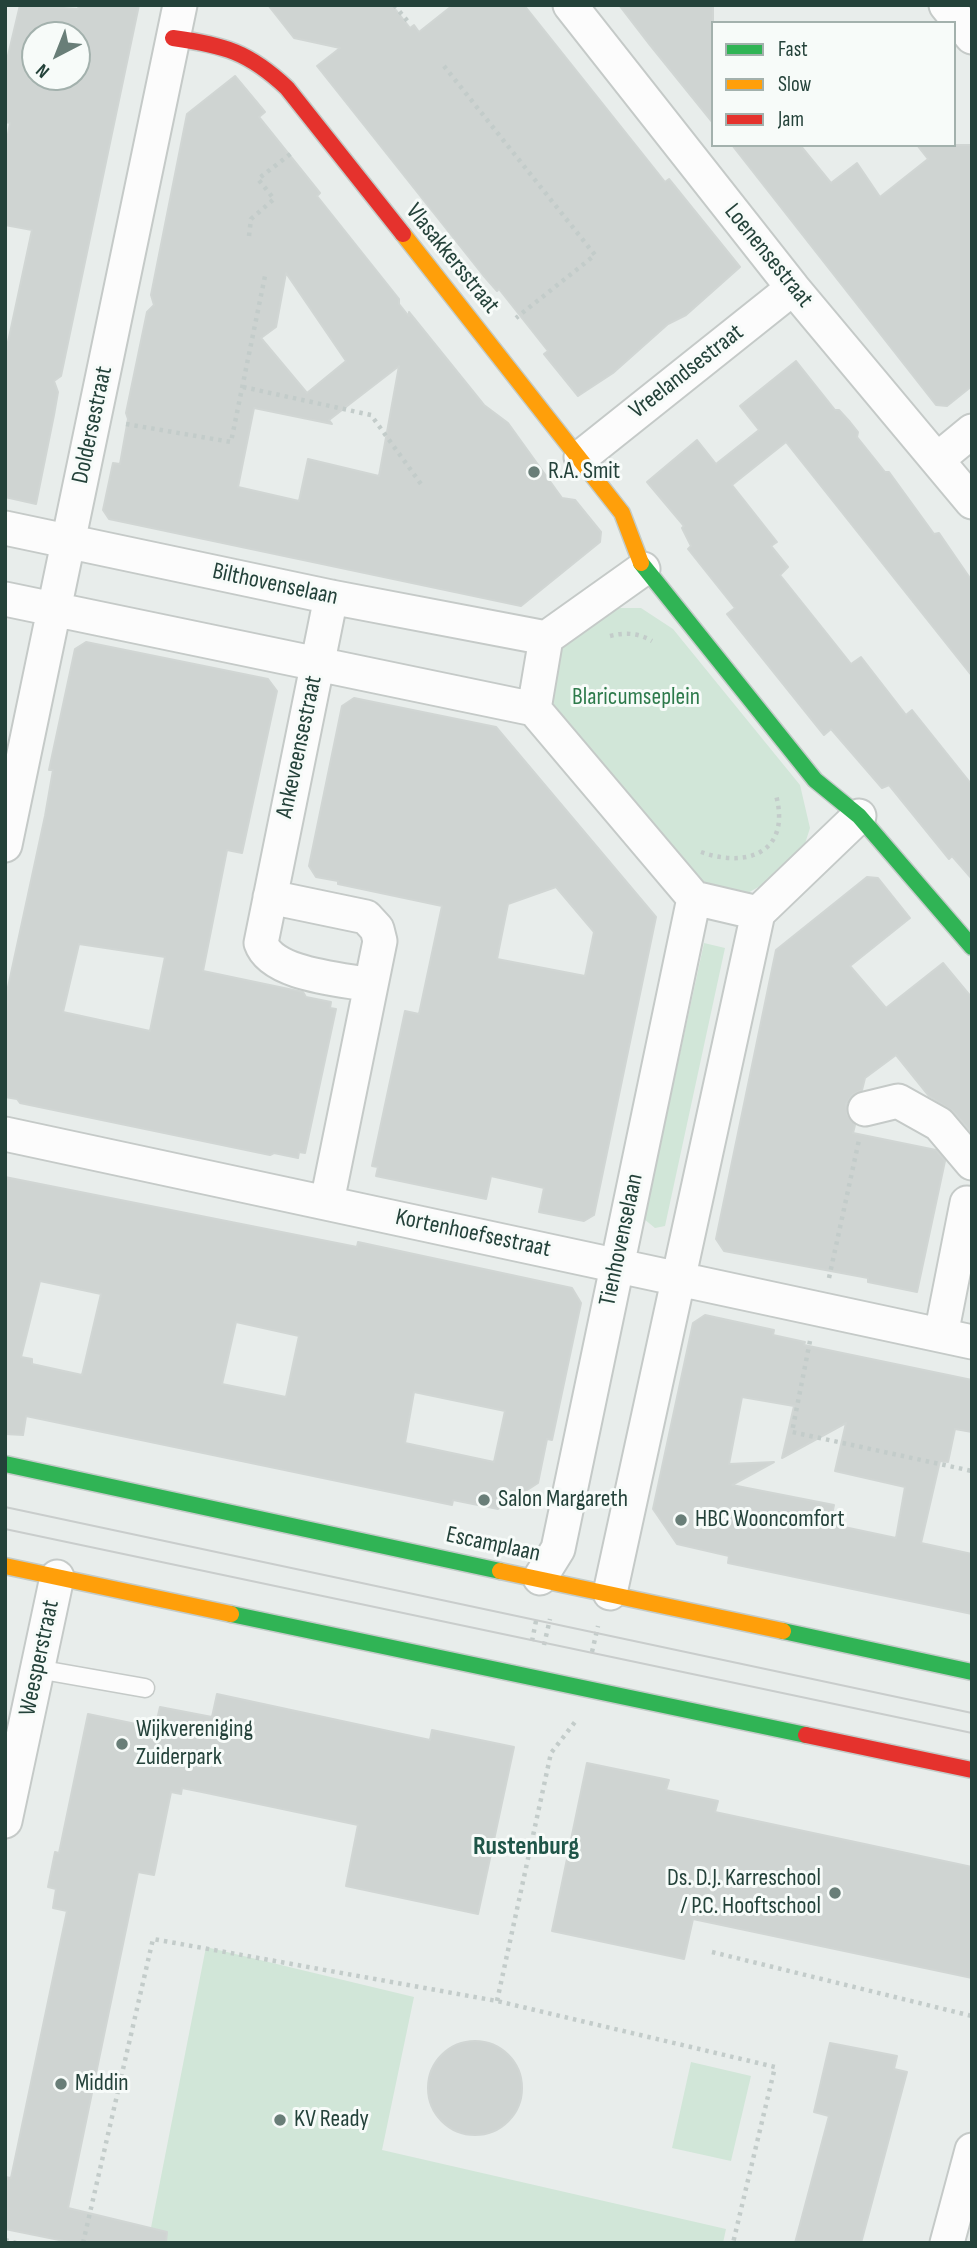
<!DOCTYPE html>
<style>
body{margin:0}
#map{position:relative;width:977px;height:2248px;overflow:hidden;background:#e8edeb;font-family:"Sofia Sans Condensed",sans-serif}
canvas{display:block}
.frame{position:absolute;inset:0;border:7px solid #24423a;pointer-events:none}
.legend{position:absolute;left:711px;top:21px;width:245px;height:126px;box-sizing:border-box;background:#f7fbf9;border:2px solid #a3b1ad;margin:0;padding:9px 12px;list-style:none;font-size:21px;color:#24423a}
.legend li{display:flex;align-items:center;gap:14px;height:35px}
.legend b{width:35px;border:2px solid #a3b1ad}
.north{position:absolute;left:21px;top:21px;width:70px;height:70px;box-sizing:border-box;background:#f7fbf9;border:2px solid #a3b1ad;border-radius:50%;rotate:222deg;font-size:19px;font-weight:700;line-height:28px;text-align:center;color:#24423a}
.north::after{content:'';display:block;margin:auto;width:24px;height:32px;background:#697e78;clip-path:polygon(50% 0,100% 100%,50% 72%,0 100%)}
</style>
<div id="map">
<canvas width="977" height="2248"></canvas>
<div class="frame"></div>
<ul class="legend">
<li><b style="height:9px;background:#30b455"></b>Fast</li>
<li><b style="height:9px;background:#ff9f0a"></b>Slow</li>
<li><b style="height:9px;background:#e5322d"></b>Jam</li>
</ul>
<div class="north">N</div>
</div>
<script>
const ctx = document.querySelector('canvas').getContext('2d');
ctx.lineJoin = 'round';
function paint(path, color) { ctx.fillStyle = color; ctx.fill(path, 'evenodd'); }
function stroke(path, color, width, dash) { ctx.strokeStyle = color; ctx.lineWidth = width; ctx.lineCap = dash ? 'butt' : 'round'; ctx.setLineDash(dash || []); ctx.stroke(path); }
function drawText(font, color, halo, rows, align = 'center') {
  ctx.font = font + ' "Sofia Sans Condensed",sans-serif'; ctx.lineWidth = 6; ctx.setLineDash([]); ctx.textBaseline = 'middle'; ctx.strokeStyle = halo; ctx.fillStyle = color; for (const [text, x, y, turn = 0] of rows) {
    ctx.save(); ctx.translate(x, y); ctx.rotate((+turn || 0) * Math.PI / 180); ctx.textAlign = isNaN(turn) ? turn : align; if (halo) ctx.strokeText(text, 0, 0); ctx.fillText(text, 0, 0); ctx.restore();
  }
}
paint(new Path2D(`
 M611 608H641L673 629 800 785 810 828 802 853 778 876 746 894 715 891 686 873 552 711 548 671 554 643Z
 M704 943 725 948 665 1226 655 1228 644 1219Z
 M206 1947 414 1997 382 2150 726 2229 723 2243H148Z
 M691 2062 751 2076 731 2161 672 2148Z`), '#d1e6d8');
const building = new Path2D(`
 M20 5 78 9 79 5H139L61 376 54 381 58 392 54 415 36 504 5 497V356L32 230 5 225V151L10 123 5 122V68ZM35 35H77V77H35Z
 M268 5H392L410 28 414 25 419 32 453 5H524L665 182 669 179 740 267 686 315 668 324 613 373 578 396 544 354 548 351 499 289 497 291 483 275 317 66 340 48 294 38Z
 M619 5H713V123L650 45Z
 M235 76 265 112 259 117 320 193 317 196 399 299V304L407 314 409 316V312L484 405 508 423 562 498 575 500 601 532 600 542 521 606 109 519 103 510 113 463 120 464 128 419 126 413 147 312 154 305 151 295 187 114ZM286 273 346 361 307 393 261 338 276 327ZM399 366 379 476 308 459 299 501 238 487 254 408 332 424 329 420Z
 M732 145H800L831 183 857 163 880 197 928 159 917 145H972V386L947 406 936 405Z
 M796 361 835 410H839L850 422 858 432 857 437 885 472H889L934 534 939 533 972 581V676L786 442 732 485 777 542 771 546 788 567 780 575 828 635 851 664 861 657 906 715 912 710 972 785V879L952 856 949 859 889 785 882 788 831 729 824 735 727 614 735 608 688 549 691 546 682 528 684 526 647 482 697 440 716 464 759 430 740 406Z
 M86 642 268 679 277 691 242 853 227 850 203 971 303 992 306 997 331 1002 330 1008 336 1009 305 1153 299 1152 298 1158 274 1153 270 1155 20 1103 17 1099 5 1097V1018L8 1001H5L45 816 53 770H49L75 649ZM79 944 165 957 150 1031 63 1012Z
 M354 698 496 727 656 917 594 1215 584 1221 539 1212 544 1188 491 1176 486 1199 376 1176 378 1167 372 1166 405 1011 419 1014 442 906 338 884V881L316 877 309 866 342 706ZM556 887 594 932 585 976 497 959 508 904Z
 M867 877 878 878 910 918 850 966 886 1008 943 963 972 998V1133L953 1111 929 1096 896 1055 865 1078 862 1090 852 1095 846 1104 847 1114 855 1125 853 1133 936 1150 945 1161 917 1292 868 1282V1278L724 1251 716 1239 776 950Z
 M5 1177 357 1247 358 1242 572 1288 581 1303 552 1440 547 1439 538 1483 498 1509 453 1500 452 1505 26 1416 23 1435 5 1434ZM40 1281 101 1294 82 1375 32 1364V1359L21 1357ZM236 1322 299 1336 286 1397 222 1384ZM414 1392 505 1411 494 1462 405 1443Z
 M705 1315 774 1330 773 1335 805 1342 804 1345 972 1380V1432L955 1429 948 1462 940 1461 921 1543 972 1554V1614L728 1563 729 1556 677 1544 653 1509 693 1323ZM742 1397 794 1406 782 1458 846 1423 835 1471 905 1487 896 1538 830 1524 834 1505 732 1485 774 1462 729 1464Z
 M217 1694 430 1740 432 1730 514 1747 478 1914 346 1886 358 1825 202 1792 182 1788 181 1794 171 1792 154 1875 138 1872 68 2208 167 2232 166 2243H74L5 2229V2177L11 2178 67 1911 53 1908 56 1889 48 1887 55 1852 59 1853 88 1714 155 1728 160 1707 212 1717Z
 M587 1763 669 1780 666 1790 718 1801 715 1812 972 1867V1978L693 1919 684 1959 552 1931Z
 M428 2088a47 47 0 1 1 94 0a47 47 0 1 1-94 0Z
 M830 2043 897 2056 894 2069 907 2072 861 2243H795L829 2116 814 2112Z`);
paint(building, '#cfd4d2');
stroke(building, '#d1d6d4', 2);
const lane = new Path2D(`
 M37 1669 145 1688`);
const street = new Path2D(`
 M570 5 793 288 972 502
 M946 5 972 37
 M581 457 793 288
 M938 459 972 431
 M5 528 331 597 546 638
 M643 569 546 638 534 709 694 898 758 913 859 816
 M331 597 261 943C272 975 341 979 371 985
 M5 599 534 709
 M5 845 180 5
 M270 897 366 917 377 929 380 941 327 1202
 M865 1109 898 1101 939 1124 972 1163
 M5 1134 972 1342
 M941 1335 967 1203 972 1204
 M540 1578 558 1549 694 898
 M610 1593 758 913
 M5 1821 57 1577
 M947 2243 972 2150`);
const fast = new Path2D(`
 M641 563 815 780 859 816 972 947
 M5 1464 500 1571
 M231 1614 806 1735
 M783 1631 972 1672`);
const slow = new Path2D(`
 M403 234 622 513 641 563
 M5 1566 231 1614
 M500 1571 783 1631`);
const jam = new Path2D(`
 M173 38C224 45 249 52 287 88L403 234
 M806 1735 972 1770`);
stroke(lane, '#c5cac8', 21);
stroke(street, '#c5cac8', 37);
stroke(fast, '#c3cbc8', 19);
stroke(slow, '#c3cbc8', 19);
stroke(jam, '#c3cbc8', 19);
stroke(new Path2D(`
 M394 5 410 24
 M444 66 595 255 516 318
 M249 236 251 219 274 199 258 179 293 152
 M243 387 371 415 421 484
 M126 424 231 442 265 276
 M610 636C625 632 639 633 652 641
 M701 852C749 869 791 851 776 795
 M829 1278 859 1140
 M810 1341 792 1432 972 1471
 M532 1641 537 1616
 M544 1645 550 1619
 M592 1652 598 1626
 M712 1952 972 2016
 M497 2001 551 1753 575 1722
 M5 2240 16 2243
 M83 2243 153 1939 497 2001 775 2067 733 2243`), '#c3ccca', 4.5, [3.5, 5]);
stroke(lane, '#fcfcfc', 18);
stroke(street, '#fcfcfc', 33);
stroke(fast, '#30b455', 16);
stroke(slow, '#ff9f0a', 16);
stroke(jam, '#e5322d', 16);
stroke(new Path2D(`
 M5 1507 972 1713
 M5 1529 972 1733`), '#c9cdcc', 2);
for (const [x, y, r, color] of [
 [534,472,7,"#697e78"],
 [484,1500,7,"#697e78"],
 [681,1520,7,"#697e78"],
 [122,1744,7,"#697e78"],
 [835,1893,7,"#697e78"],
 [61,2084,7,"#697e78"],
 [280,2120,7,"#697e78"]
]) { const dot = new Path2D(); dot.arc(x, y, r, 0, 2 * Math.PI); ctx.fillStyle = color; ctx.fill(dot); stroke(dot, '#f7fbf9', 2.5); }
drawText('24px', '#24423a', '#f7fbf9', [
 ["Loenensestraat",768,256,51],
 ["Vlasakkersstraat",452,259,51],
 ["Vreelandsestraat",687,372,-38],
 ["Doldersestraat",93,425,-78],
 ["Bilthovenselaan",275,585,12],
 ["Ankeveensestraat",300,747,-78],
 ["Kortenhoefsestraat",473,1234,12],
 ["Tienhovenselaan",622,1240,-78],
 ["Escamplaan",493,1545,12],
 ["Weesperstraat",40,1658,-78]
]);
drawText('24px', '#24423a', '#f7fbf9', [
 ["R.A. Smit",548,472],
 ["Salon Margareth",498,1500],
 ["HBC Wooncomfort",695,1520],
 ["Wijkvereniging",136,1730],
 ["Zuiderpark",136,1758],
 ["Ds. D.J. Karreschool",821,1879,"right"],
 ["/ P.C. Hooftschool",821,1907,"right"],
 ["Middin",75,2084],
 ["KV Ready",294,2120]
], 'left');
drawText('24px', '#2d7a4b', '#f7fbf9', [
 ["Blaricumseplein",636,698]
]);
drawText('bold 26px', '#1f5548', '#f7fbf9', [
 ["Rustenburg",526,1847]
]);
</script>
